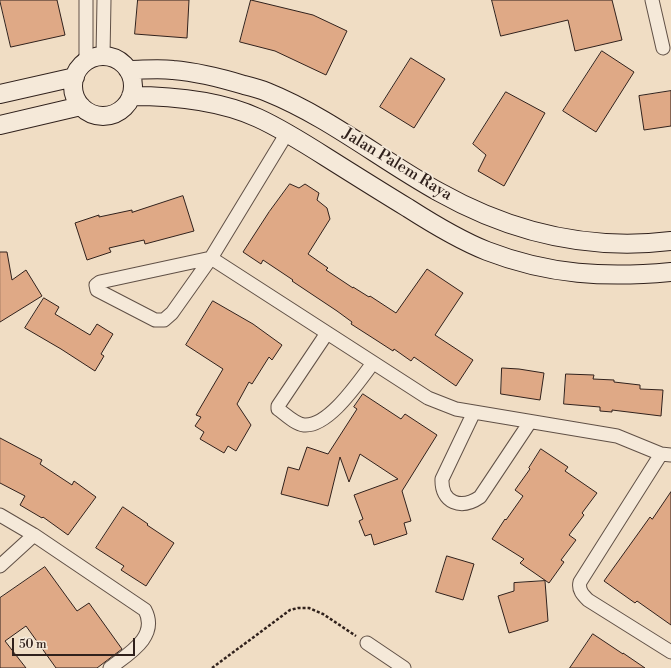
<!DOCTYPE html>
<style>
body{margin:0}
#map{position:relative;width:671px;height:668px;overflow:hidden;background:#f0ddc4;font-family:"Libre Bodoni",serif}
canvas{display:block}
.scale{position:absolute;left:12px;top:638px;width:123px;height:18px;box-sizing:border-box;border:2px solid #30211c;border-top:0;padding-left:5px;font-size:12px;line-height:14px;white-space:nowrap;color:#30211c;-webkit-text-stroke:3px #f5e9d9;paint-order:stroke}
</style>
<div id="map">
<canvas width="671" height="668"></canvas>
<div class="scale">50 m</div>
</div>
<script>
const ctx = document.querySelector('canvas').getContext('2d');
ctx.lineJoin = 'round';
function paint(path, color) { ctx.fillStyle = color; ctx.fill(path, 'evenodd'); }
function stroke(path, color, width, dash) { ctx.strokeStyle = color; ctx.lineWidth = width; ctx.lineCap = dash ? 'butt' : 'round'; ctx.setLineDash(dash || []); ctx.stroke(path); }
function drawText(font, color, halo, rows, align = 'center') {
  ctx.font = font + ' "Libre Bodoni",serif'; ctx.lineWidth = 3.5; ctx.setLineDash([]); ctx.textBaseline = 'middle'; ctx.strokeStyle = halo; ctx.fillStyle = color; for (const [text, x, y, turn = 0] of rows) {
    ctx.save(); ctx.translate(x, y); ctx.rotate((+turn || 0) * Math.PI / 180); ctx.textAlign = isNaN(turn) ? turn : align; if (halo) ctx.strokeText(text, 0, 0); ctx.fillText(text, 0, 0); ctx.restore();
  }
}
const building = new Path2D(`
 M0 0H57L65 35 11 47Z
 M138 0H189L187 38 135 34Z
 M251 0 313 15 347 31 326 75 275 51 240 42Z
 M492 0H612L622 40 575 51 568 20 501 36Z
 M602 51 634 72 596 132 563 111Z
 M411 58 445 79 414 128 380 107Z
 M671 91V126L644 130 639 96Z
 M506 92 545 113 504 186 478 171 486 155 473 144Z
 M290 184 299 188 305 184 319 193 317 200 327 208 330 219 308 254 328 268 326 270 353 288V287L369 297 370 296 396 313 427 269 463 293 435 335 473 360 456 386 414 357 411 361 394 349 393 351 376 340 351 324 352 322 337 311 292 281 293 280 263 260 261 264 243 252 269 212Z
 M183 196 194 231 145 244 144 240 109 248 111 252 87 260 75 223 99 215V217L132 210V212Z
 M0 252H7L12 280 26 270 42 296 0 322Z
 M44 298 59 307 55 314 90 335 97 324 113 334 101 354 104 356 95 371 61 349 25 328Z
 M213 301 253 324 282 345 272 360 269 357 252 384 249 382 237 404 251 425 236 451 228 446 224 453 200 439 204 432 195 426 201 417 196 415 223 369 186 345Z
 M502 368 519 369 544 373 540 400 501 394Z
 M566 374 594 375 593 379 614 380V382L640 385V389L663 390 661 416 612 410V412L600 411V407L564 404Z
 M363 394 401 419 405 414 437 435 402 491 411 521 404 523 407 534 374 545 371 534 365 536 359 521 363 519 354 495 398 479 360 454 349 482 340 457 328 506 281 494 288 467 299 470 307 447 328 454 357 409 354 407Z
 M0 438 42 460 40 464 72 485 74 481 96 497 68 535 43 517 42 518 20 505 25 496 0 483Z
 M541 449 568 467 565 471 597 493 582 513 584 515 569 535 576 540 561 560 564 562 549 583 520 563 524 559 492 539 505 519 506 520 523 496 515 490 530 469 529 468Z
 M671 492V625L637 601 635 603 604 581 650 517 652 519Z
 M123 507 148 524 147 525 174 543 146 586 121 570 124 566 96 548Z
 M447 556 474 564 463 600 436 592Z
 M45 567 77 611 89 603 122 649 97 668H56L26 626 5 641 26 668H0V598Z
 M545 581 548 621 509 633 498 596 514 591V583Z
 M593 634 623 654V653L645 668H570Z`);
paint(building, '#dfa986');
stroke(building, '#30211c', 1);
const street = new Path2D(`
 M86 0V62
 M652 0 663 48
 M103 56 104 0
 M287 133 211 258 172 313 164 320H155L97 290 96 285 100 282 211 258 428 398 456 409 617 436 661 454 671 455
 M327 333 278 406V409C285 414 295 424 304 425 329 427 359 381 373 363
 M474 412 442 479C441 503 461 510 480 497L530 422
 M661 454 580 582C578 590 583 595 588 600L671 652
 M0 515 34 535 145 610C159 637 128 654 110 668
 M0 566 34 535
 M367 643 404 668`);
const secondary = new Path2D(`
 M73 86a30 30 0 1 1 60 0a30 30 0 1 1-60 0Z
 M128 70C143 70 158 68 173 70 197 72 221 78 244 85 252 87 260 89 267 92 329 117 381 160 439 192 512 233 588 251 671 241
 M0 94 75 77
 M131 96C174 96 219 100 258 118 282 129 304 143 326 157 353 174 380 191 408 208 433 224 459 240 487 251 549 275 606 278 671 272
 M0 125 81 106`);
stroke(street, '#605046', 15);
stroke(secondary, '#30211c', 20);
stroke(new Path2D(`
 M212 668 278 619 290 610 298 608H309L323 614 356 636`), '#30211c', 2.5, [3, 2]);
stroke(street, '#f5e9d9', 13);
stroke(secondary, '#f5e9d9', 18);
drawText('16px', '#30211c', '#f5e9d9', [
 ["Jalan Palem Raya",397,165,31]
]);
</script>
